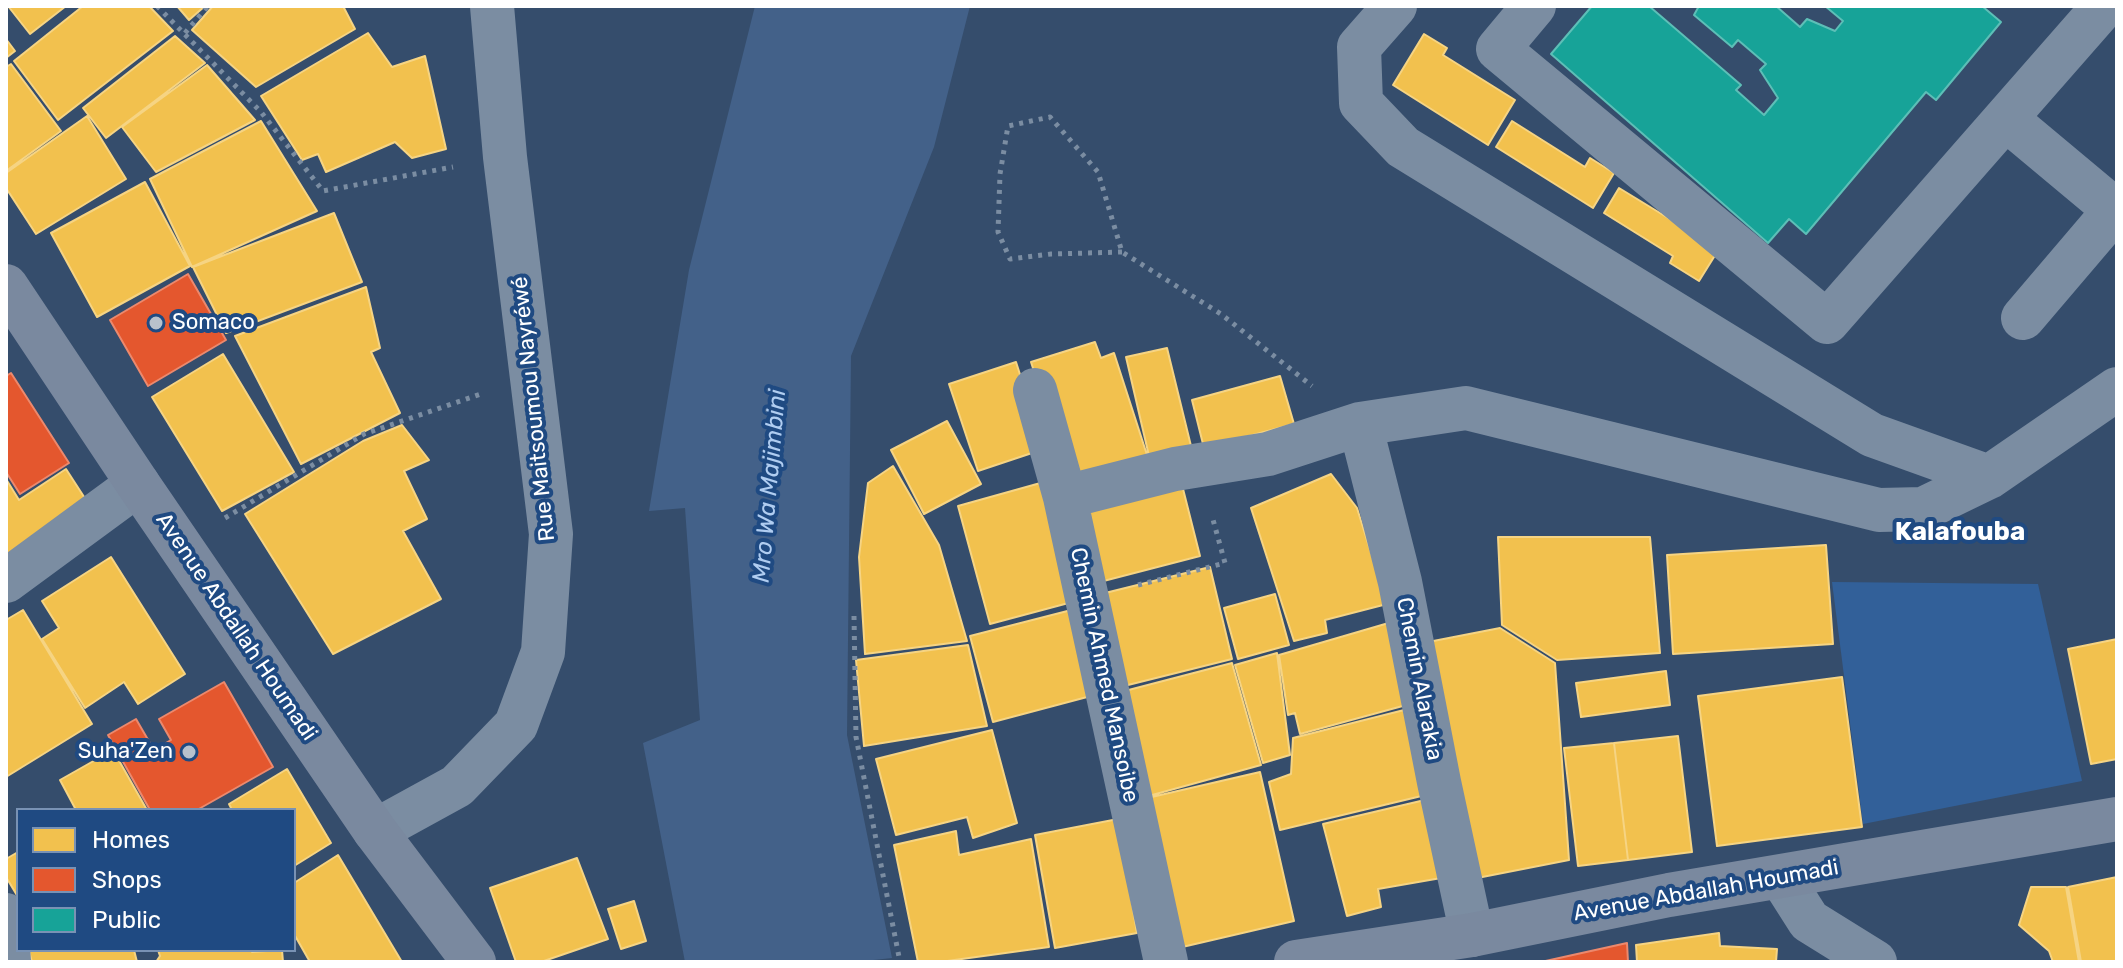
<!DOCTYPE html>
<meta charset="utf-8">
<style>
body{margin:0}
#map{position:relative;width:2123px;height:968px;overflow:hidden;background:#354d6c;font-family:Rubik,sans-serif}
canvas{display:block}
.frame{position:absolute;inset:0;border:8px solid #fff;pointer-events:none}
.legend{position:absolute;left:16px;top:808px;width:280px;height:144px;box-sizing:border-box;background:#1f4a82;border:2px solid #7992b4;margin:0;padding:10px 14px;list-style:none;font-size:24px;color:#fff}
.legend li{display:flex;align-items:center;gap:16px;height:40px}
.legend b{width:40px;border:2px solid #7992b4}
</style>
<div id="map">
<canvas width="2123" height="968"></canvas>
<div class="frame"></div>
<ul class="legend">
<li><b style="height:22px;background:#f2c14e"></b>Homes</li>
<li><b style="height:22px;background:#e4572e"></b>Shops</li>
<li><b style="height:22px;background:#17a398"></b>Public</li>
</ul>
</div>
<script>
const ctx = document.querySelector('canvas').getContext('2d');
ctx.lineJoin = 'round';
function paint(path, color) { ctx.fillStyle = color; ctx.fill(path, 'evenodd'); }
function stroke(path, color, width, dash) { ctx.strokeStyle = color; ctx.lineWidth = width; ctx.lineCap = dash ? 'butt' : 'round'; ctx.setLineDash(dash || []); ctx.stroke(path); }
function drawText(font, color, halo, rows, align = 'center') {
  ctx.font = font + ' Rubik,sans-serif'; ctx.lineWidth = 8; ctx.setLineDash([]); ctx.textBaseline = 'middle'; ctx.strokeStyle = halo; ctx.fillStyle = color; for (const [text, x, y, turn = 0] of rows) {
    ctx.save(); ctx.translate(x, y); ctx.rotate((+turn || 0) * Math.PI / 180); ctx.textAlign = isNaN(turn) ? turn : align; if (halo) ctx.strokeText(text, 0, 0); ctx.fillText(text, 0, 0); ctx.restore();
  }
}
paint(new Path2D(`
 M1832 582 2038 584 2082 781 1863 824Z`), '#326099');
paint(new Path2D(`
 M755 6H970L934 147 851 356 847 735 892 958 855 962H685L643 743 700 720 685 508 649 511 689 270Z`), '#436189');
const homes = new Path2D(`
 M8 6H66L30 34Z
 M83 6H149L173 31 58 120 14 61Z
 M177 6H205L189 20Z
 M213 6H343L355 29 256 87 192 30Z
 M368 33 392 67 425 56 446 149 412 158 395 142 326 172 318 154 302 160 261 96Z
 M1424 34 1447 48 1443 55 1515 100 1488 145 1393 85Z
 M175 36 205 63 106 138 83 108Z
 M6 39 15 51 6 58Z
 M11 64 61 131 6 171V67Z
 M207 65 255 120 156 172 122 127Z
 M87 116 126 179 36 234 6 188V173Z
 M261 121 317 211 192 267 150 179Z
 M1512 121 1585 167 1590 158 1614 173 1593 208 1496 147Z
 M145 182 190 266 97 317 51 233Z
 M1619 188 1719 249 1699 281 1670 263 1673 256 1604 213Z
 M334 213 362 282 226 333 193 267Z
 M366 287 380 348 371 352 400 413 301 464 235 336Z
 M1095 342 1101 358 1114 353 1148 458 1070 483 1031 362Z
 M1167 348 1191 446 1149 456 1126 357Z
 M223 354 294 472 222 511 152 397Z
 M1016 362 1044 449 978 471 949 384Z
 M1280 376 1294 424 1204 448 1192 400Z
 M947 421 981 484 924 514 891 450Z
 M402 425 429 460 404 471 427 519 403 531 441 599 333 654 245 514 363 441Z
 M893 466 939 545 967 641 865 654 859 557 868 483Z
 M66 469 88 503 6 559V479L19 500Z
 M1331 474 1357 508 1387 604 1325 620 1327 633 1294 641 1251 508Z
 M1180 477 1200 556 1092 584 1072 504Z
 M1044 482 1076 601 990 624 958 506Z
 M1498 537H1650L1660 653 1557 660 1502 625Z
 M1826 545 1833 644 1673 654 1667 555Z
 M111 557 185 674 138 704 124 682 85 708 42 639 59 628 42 601Z
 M1210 567 1232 659 1116 688 1093 596Z
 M1275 594 1289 645 1238 659 1224 608Z
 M1083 607 1106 692 993 722 970 636Z
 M23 610 92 724 6 777V620Z
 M1392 622 1410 704 1300 734 1295 713 1288 715 1279 655Z
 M1500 628 1555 663 1569 860 1467 880 1423 643Z
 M2117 639V759L2091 764 2068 649Z
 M968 645 987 726 864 746 856 660Z
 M1277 653 1290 755 1263 763 1235 665Z
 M1232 663 1261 765 1145 797 1117 693Z
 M1666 671 1670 705 1581 717 1576 683Z
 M1842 677 1862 827 1717 846 1698 696Z
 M1416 707 1434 793 1280 830 1269 782 1291 774 1293 738Z
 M992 730 1017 823 973 838 967 817 896 835 876 759Z
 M1678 736 1692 852 1628 860 1614 743Z
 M1614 743 1628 860 1578 866 1564 748Z
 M113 750 147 810H76L60 780Z
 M287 769 331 843 294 866V810H232L229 804Z
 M1260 772 1294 921 1178 948 1143 799Z
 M1429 799 1447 877 1378 889 1381 907 1347 916 1323 824Z
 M1118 819 1137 933 1055 948 1035 835Z
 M956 831 959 855 1031 839 1049 947 940 962H918L894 845Z
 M18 852V897L6 877V859Z
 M338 855 402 962H310L294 934V883Z
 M577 858 608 939 541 962H516L490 888Z
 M2117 877V962H2081L2068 887Z
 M2031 887H2066L2079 962H2053L2049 951 2019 925Z
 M634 901 646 941 621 949 608 909Z
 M1719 933 1720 946 1777 949 1776 962H1637L1636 945Z
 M34 950H134L137 962H32L29 951Z
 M158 950H252V952L282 950 283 962H156L160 956Z`);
paint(homes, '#f2c14e');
stroke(homes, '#f6d483', 2);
const shops = new Path2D(`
 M188 274 226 340 148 386 110 320Z
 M11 373 69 463 20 494 6 472V376Z
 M224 682 273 767 197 810H150L108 735 136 719 154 750 171 740 159 719Z
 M1627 943 1628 962H1541Z`);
paint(shops, '#e4572e');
stroke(shops, '#ec896d', 2);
const public = new Path2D(`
 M1592 6H1649L1741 85 1736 90 1764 115 1778 98 1760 70 1766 64 1738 40 1732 47 1694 15 1699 6H1776L1800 27 1807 19 1835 31 1843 21 1825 6H1982L2001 22 1936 100 1926 92 1806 234 1789 219 1768 243 1551 54Z`);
paint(public, '#17a398');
stroke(public, '#5dbfb7', 2);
stroke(new Path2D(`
 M157 6 261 112 323 191 453 167
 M185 33 208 6
 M1122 252 1051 254 1010 259 998 232 1000 174 1008 126 1050 117 1098 172 1122 252 1221 314 1312 386
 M225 518 364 434 481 394
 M1138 585 1225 563 1212 516
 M854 616 856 737 900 962`), '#7b8da2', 5, [4, 6]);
stroke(new Path2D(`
 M1395 6 1359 47 1361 103 1403 147 1872 435 1989 477
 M1534 6 1498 49 1827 322 2104 6
 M2006 119 2115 210 2117 208
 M2023 318 2115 210
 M1035 390 1065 497 1166 962
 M1360 424 1400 582 1439 782 1472 935
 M1065 497 1175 469 1268 454 1360 424 1466 408 1879 510 1923 509 1989 477 2117 389
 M6 581 138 484
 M375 831 457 786 516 725 543 652 551 534 505 157 492 6
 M1781 877 1809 921 1875 962
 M6 915 9 962`), '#7b8da2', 44);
stroke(new Path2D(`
 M6 286 138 484 375 831 474 962
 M1296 962 1472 935 1669 895 2117 819`), '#7a899f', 44);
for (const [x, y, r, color] of [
 [156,323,8,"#b8c1cc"],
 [189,752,8,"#b8c1cc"]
]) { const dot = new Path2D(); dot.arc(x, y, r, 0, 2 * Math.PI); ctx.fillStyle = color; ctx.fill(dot); stroke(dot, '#1f4a82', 3); }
drawText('22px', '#fff', '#1f4a82', [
 ["Somaco",172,323],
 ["Suha'Zen",173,752,"right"]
], 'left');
drawText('22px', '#fff', '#1f4a82', [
 ["Rue Maitsoumou Nayréwé",534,409,-96],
 ["Avenue Abdallah Houmadi",236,627,56],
 ["Chemin Ahmed Mansoibe",1104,675,78],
 ["Chemin Alarakia",1419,679,79],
 ["Avenue Abdallah Houmadi",1706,891,-10]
]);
drawText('italic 24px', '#b0cdf1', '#1f4a82', [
 ["Mro Wa Majimbini",770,486,-85]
]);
drawText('bold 26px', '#fff', '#1f4a82', [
 ["Kalafouba",1960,532]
]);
</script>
